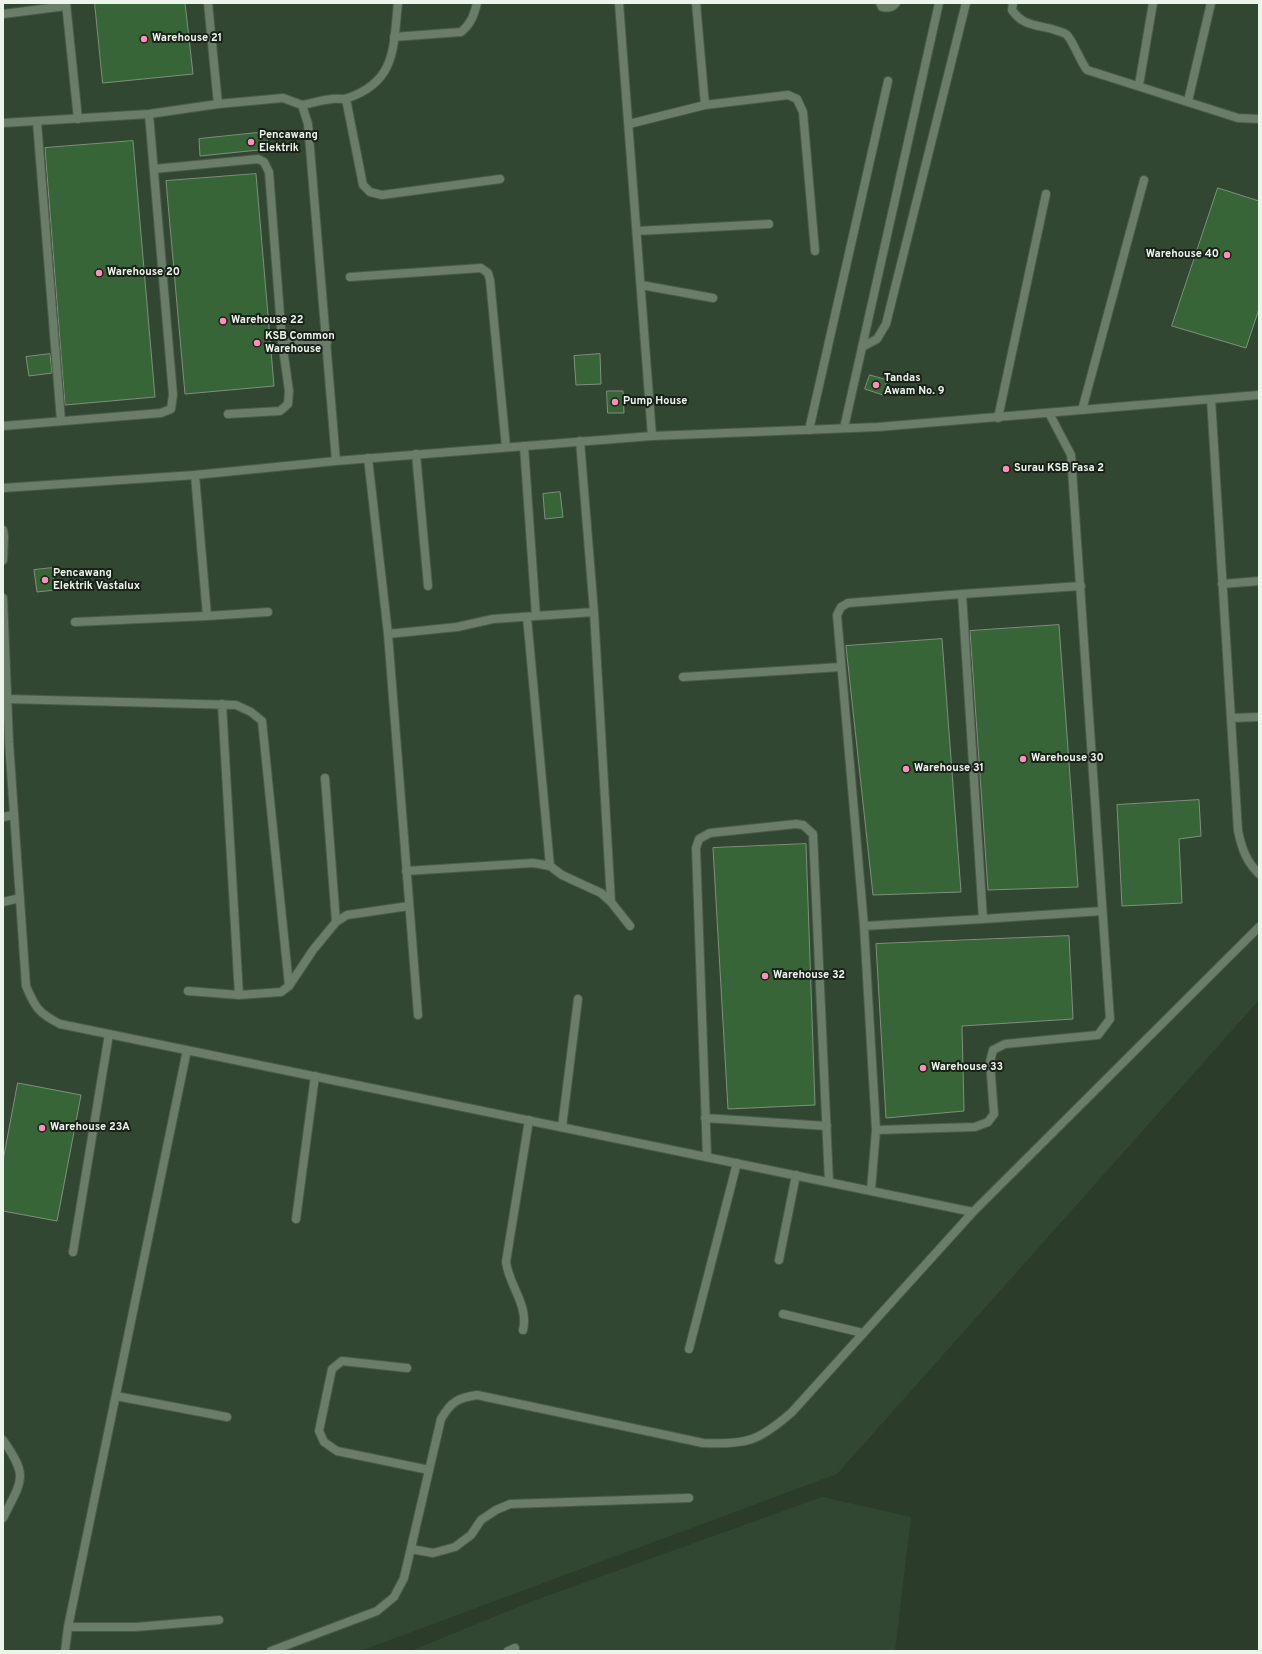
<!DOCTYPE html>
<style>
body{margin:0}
#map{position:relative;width:1262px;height:1654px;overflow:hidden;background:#2c3c2b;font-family:Overpass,sans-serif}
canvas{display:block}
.frame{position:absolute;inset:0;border:4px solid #ebf5ea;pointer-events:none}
</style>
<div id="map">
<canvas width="1262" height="1654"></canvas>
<div class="frame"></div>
</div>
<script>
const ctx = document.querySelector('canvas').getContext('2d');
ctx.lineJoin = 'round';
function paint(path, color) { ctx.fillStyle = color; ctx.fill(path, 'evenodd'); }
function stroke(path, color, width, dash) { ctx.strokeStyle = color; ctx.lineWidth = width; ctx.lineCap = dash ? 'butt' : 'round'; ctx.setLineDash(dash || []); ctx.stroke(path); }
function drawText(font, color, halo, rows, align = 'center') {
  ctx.font = font + ' Overpass,sans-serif'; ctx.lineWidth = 4; ctx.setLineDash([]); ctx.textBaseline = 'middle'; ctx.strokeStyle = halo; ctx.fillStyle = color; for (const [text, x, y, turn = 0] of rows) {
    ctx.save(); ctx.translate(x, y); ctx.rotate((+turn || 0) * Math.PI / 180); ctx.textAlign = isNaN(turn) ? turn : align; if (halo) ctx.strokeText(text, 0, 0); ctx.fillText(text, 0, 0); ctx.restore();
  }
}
paint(new Path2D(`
 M3 3H1259V1000L837 1474 360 1651H3Z
 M822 1497 911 1517 895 1651H411L530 1602Z`), '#324731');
const building = new Path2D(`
 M95 3H185L193 74 103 83Z
 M267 132 268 149 200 156 199 139Z
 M133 141 155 397 65 405 45 148Z
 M256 174 274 386 185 394 166 181Z
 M1218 188 1259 201V309L1246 348 1172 326Z
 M50 354 52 373 29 376 26 357Z
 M600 354 601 384 576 385 574 356Z
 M870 375 887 380 883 395 865 389Z
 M607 391H623L624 413H608Z
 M560 492 563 517 545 519 543 494Z
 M52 568 55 590 37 592 34 570Z
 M1059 625 1078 887 988 890 970 631Z
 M942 639 961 892 873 895 846 646Z
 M1199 800 1201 836 1179 839 1182 903 1122 906 1117 805Z
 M806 844 815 1105 728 1109 713 848Z
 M1069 936 1073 1019 962 1026 964 1111 886 1118 876 944Z
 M18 1083 81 1095 57 1221 3 1211V1161Z`);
paint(building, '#376537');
stroke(building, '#7e907d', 1);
const lane = new Path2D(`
 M66 3 78 119
 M208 3 218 104
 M696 3 705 105
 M880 3 882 7C888 8 892 8 896 3
 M1013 3 1012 10C1024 28 1040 24 1058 31 1061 32 1065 33 1067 35 1073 41 1080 61 1087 70L1238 118 1259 119
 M3 14 66 6
 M394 37 461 32C471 24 474 15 477 3
 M1139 85 1153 3
 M346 99 363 185 370 192 382 195 500 179
 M1188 101 1211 3
 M302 105C312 103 322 100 332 99 337 98 343 100 348 98 397 81 393 47 398 3
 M37 122 61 421
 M3 123 149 114 218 104 283 98 302 105 308 124 336 461
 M629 124 705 105 788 95 797 99 803 112 815 251
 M154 169 258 159 264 162 269 172 282 341 327 343
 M637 231 769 224
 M350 277 481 268 488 273 490 280 506 447
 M641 285 713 298
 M862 347 877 339 886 324 966 3
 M1211 399 1238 831C1242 849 1246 861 1259 874
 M1082 410 1144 180
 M228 414 280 411 288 404 289 391 282 341
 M998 418 1046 194
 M3 426 161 413 171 409 173 395 149 114
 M844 428 939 3
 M809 430 888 81
 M580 441 594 612 611 902
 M524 446 536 616
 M416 454 428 586
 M368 458 388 634 418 1015
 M195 475 207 616
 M1222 584 1259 581
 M527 617 550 866
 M75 622 207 616 268 612
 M388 634 457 627 493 619 594 612
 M683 677 841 667
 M7 699 236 705 251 712 262 721 289 986
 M222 704 239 995
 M1232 718 1259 717
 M325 778 336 922
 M3 817 14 815
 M406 871 533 863 550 866 562 875 601 893 611 902 630 926
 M3 902 20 898
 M983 919 1102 911
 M864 926 837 615 841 607 848 603 962 594
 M188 991 239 995 281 992 289 986 313 950 336 922 347 915 409 906
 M705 1118 827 1126
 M562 1127 578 999
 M876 1130 975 1127 988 1122 994 1114 990 1062 993 1050 1005 1044 1098 1035 1110 1019 1071 455 1049 413
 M707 1156 696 848 699 839 710 833 796 824 803 825 813 834 829 1182
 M871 1190 876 1130 864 926 983 919 962 594 1081 586
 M296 1219 315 1076
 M73 1252 109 1034
 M779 1260 796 1175
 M783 1314 863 1333
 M523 1330C529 1305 509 1286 506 1262L529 1120
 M689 1349 737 1163
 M407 1368 342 1361 332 1369 319 1431 324 1442 337 1451 429 1470
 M116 1396 227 1417
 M411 1549 433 1553 455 1547 471 1535 481 1520 496 1510 510 1504 689 1498
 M68 1627H136L219 1620
 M508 1651 515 1648`);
const street = new Path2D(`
 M619 3 652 436
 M3 488 195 475 336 461 652 436 878 427 1259 395
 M3 530 4 536 3 560
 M3 598 9 742 26 986C35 1007 38 1013 60 1024L973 1212
 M3 1440C29 1477 22 1480 3 1518
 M65 1651 68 1627 187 1050
 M271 1651 377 1611 394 1597 404 1578 441 1419C451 1402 457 1398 477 1395L703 1443C747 1445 759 1441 792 1412L973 1212 1259 927`);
stroke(lane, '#4b5a4a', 10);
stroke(street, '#4b5a4a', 10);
stroke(lane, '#697d68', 8);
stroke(street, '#697d68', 8);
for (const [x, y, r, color] of [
 [144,39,4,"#fe8ebd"],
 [251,142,4,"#fe8ebd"],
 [1227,255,4,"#fe8ebd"],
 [99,273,4,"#fe8ebd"],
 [223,321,4,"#fe8ebd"],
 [257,343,4,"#fe8ebd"],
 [876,385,4,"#fe8ebd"],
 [615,402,4,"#fe8ebd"],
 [1006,469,4,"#fe8ebd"],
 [45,580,4,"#fe8ebd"],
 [1023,759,4,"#fe8ebd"],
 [906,769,4,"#fe8ebd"],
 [765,976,4,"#fe8ebd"],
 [923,1068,4,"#fe8ebd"],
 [42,1128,4,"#fe8ebd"]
]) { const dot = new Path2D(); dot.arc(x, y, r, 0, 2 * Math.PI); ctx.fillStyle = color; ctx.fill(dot); stroke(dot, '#192119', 1.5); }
drawText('bold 11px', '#ebf5ea', '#192119', [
 ["Warehouse 21",152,39],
 ["Pencawang",259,136],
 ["Elektrik",259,149],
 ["Warehouse 40",1219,255,"right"],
 ["Warehouse 20",107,273],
 ["Warehouse 22",231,321],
 ["KSB Common",265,337],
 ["Warehouse",265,350],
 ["Tandas",884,379],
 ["Awam No. 9",884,392],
 ["Pump House",623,402],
 ["Surau KSB Fasa 2",1014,469],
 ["Pencawang",53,574],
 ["Elektrik Vastalux",53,587],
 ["Warehouse 30",1031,759],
 ["Warehouse 31",914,769],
 ["Warehouse 32",773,976],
 ["Warehouse 33",931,1068],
 ["Warehouse 23A",50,1128]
], 'left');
</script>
